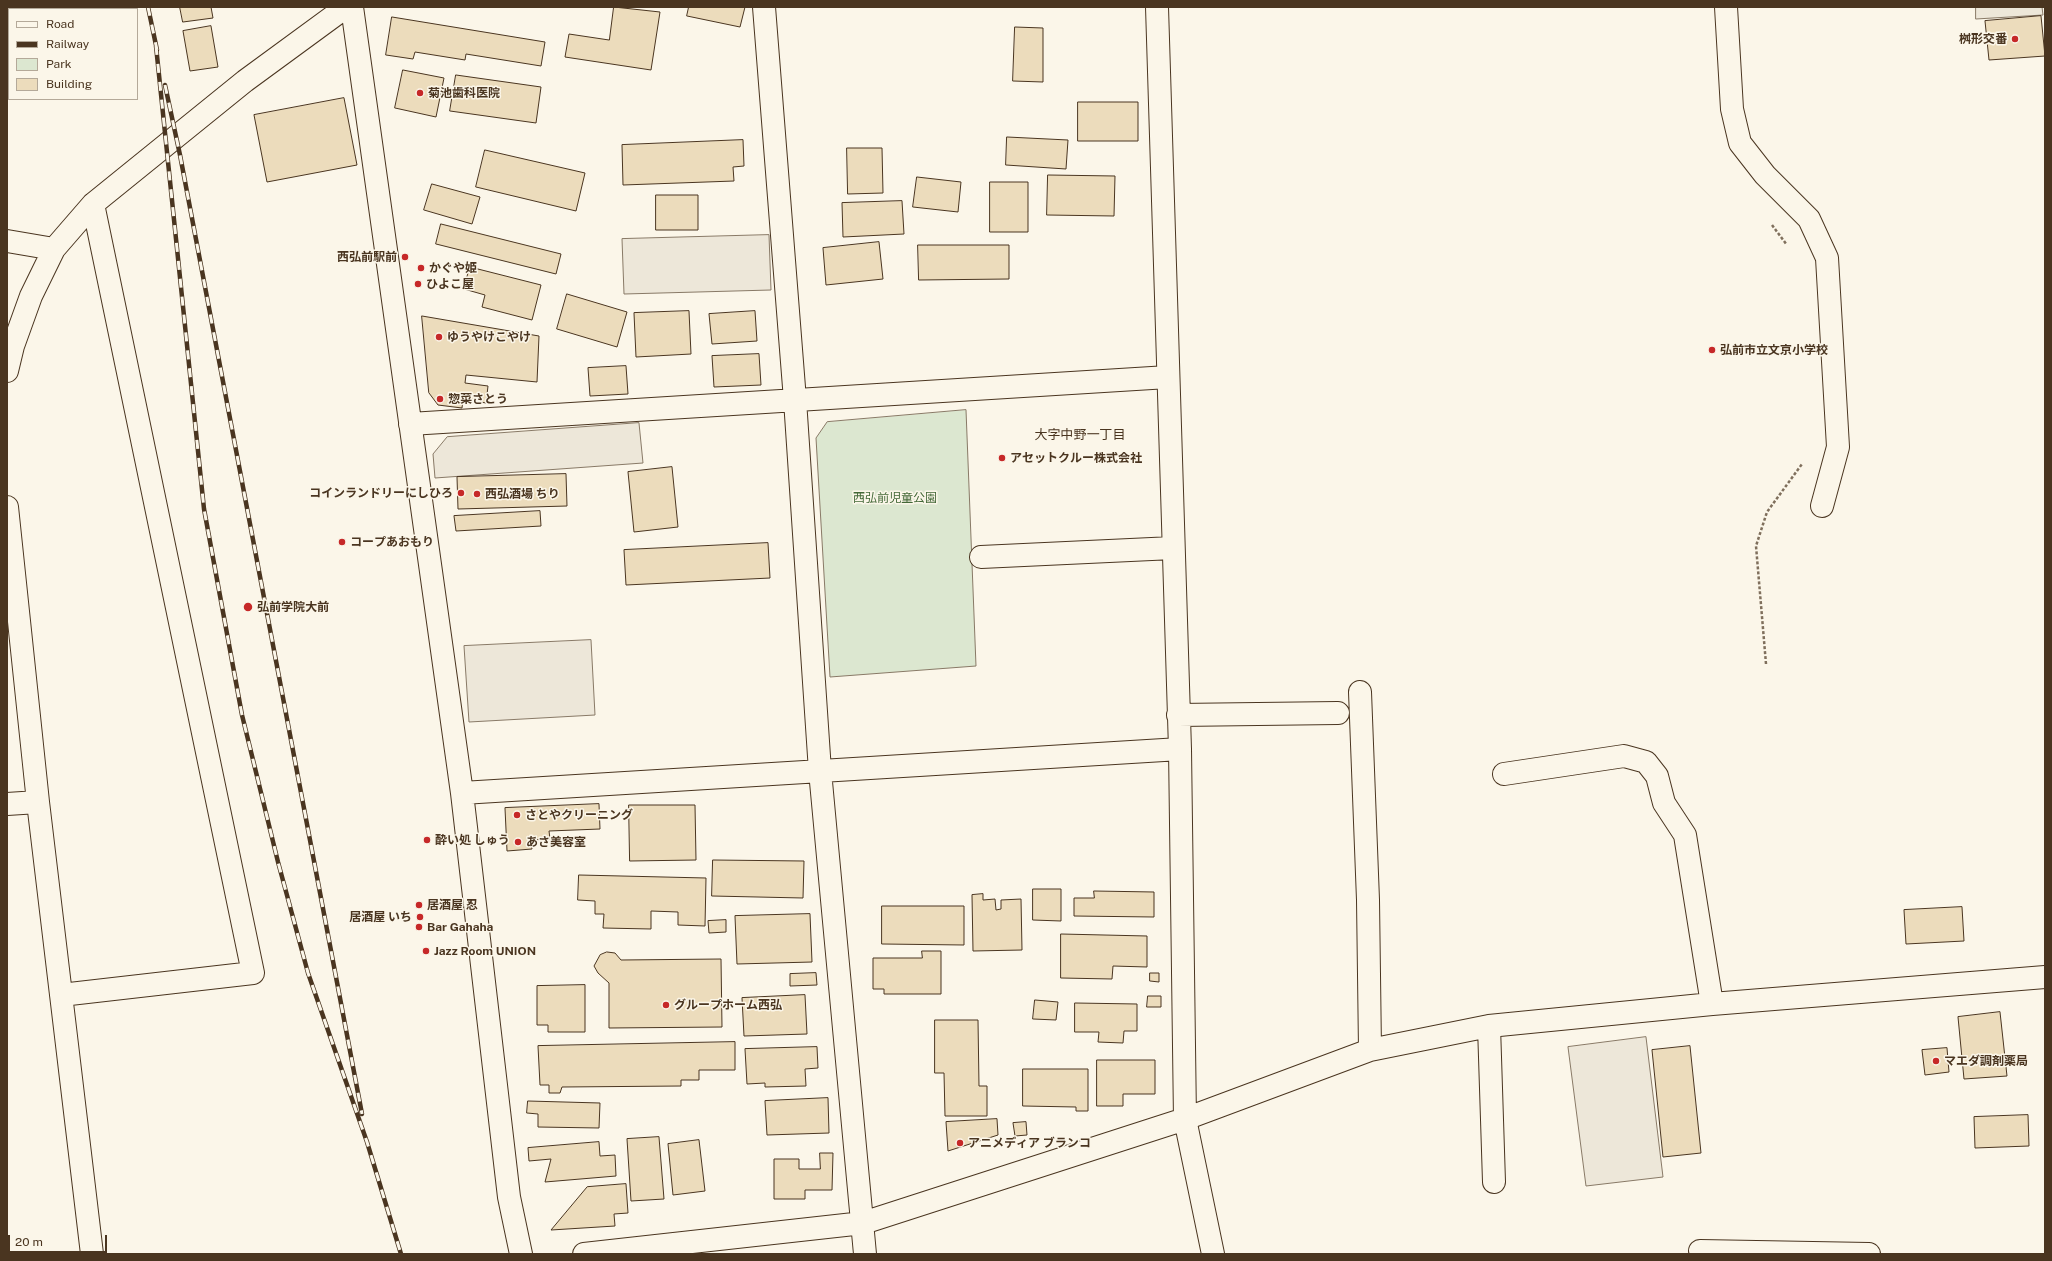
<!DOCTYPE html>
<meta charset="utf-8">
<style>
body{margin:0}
#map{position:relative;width:2052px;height:1261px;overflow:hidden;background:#fbf6e9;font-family:"Public Sans",sans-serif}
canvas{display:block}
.frame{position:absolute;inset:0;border:8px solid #4a3520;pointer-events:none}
.legend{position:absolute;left:8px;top:8px;width:130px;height:92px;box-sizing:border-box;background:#fbf6e9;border:1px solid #b4a999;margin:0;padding:5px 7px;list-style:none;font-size:12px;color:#4a3520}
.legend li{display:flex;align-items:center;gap:8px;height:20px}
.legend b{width:20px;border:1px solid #b4a999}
.scale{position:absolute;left:8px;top:1235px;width:99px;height:18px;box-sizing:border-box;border:2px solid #4a3520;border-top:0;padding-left:5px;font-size:12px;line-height:14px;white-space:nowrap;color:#4a3520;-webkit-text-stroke:3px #fbf6e9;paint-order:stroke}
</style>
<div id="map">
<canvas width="2052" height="1261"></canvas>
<div class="frame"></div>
<ul class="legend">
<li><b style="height:5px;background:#fbf6e9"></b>Road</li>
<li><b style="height:5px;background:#4a3520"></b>Railway</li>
<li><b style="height:11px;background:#dce7d0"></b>Park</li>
<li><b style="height:11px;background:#ecdcbc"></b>Building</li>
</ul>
<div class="scale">20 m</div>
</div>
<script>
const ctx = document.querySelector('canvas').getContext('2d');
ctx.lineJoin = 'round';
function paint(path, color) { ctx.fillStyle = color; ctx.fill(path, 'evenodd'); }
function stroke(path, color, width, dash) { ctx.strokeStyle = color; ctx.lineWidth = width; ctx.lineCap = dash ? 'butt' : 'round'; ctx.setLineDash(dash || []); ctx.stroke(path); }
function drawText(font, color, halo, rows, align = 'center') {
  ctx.font = font + ' "Public Sans","Noto Sans JP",sans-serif'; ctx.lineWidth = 3; ctx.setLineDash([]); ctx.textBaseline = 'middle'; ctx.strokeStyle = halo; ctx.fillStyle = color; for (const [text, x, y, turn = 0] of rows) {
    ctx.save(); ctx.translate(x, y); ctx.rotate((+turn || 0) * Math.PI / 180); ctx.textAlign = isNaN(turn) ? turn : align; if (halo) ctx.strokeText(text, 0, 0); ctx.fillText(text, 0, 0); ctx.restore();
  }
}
const green = new Path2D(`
 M966 410 976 666 830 677 816 438 827 422Z`);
paint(green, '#dce7d0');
stroke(green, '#887966', 1);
const parking = new Path2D(`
 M1976 7H2042L2043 15 1976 19Z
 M769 235 771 290 624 294 622 239Z
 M639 423 643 463 435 478 433 454 447 437Z
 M591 640 595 715 469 722 464 646Z
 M1646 1037 1663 1177 1586 1186 1568 1047Z`);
paint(parking, '#ede7d9');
stroke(parking, '#887966', 1);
const building = new Path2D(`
 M180 7H211L213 18 183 22Z
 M614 7 660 12 651 70 565 57 569 34 609 40Z
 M689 7H745L740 27 687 16Z
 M2041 16 2045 56 1989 60 1985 21Z
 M392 17 545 42 541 66 466 54 465 60 415 52 413 59 386 55Z
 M211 26 218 67 190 71 183 31Z
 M1015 27 1043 28V82L1013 81Z
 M403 70 444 78 436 117 395 108Z
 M456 75 541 87 536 123 450 111Z
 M344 98 357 165 267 182 254 115Z
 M1078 102H1138V141H1078Z
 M1007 137 1068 140 1066 169 1006 165Z
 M743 140 744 166 733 167 734 181 623 185 622 145Z
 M847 148H882L883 193 848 194Z
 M485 150 585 173 576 211 476 187Z
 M1048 175 1115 176 1114 216 1047 215Z
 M917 177 961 182 958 212 913 207Z
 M990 182H1028V232H990Z
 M432 184 480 197 472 224 424 210Z
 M656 195H698V230H656Z
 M902 201 904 234 843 237 842 203Z
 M441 224 561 254 556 274 436 244Z
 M879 242 883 279 826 285 823 248Z
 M918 245H1009V279L919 280Z
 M470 267 541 285 532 320 482 307 485 295 464 289Z
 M567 294 627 312 617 347 557 329Z
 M689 311 691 354 636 357 634 313Z
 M755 311 757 341 712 344 709 314Z
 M422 316 539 336 537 382 466 375 465 383 488 386 486 403 463 399 462 408 438 405 429 393Z
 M759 354 761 385 714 387 712 356Z
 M626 366 628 394 590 396 588 368Z
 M672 467 678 527 634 532 628 472Z
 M566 474 567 506 458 509 457 477Z
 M540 511 541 526 456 531 454 516Z
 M768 543 770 578 626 585 624 550Z
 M599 804 600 829 549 831 550 839 531 840 532 849 507 851 505 808Z
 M629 805H695L696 860 630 861Z
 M713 860 804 861 803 898 712 896Z
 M579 875 706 878 705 926 678 925V912L651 911V929L603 928 604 914H595V901L578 900Z
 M1033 889H1061V921L1033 920Z
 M1094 891 1154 892V917L1074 916V898H1094Z
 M983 894V900L995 899 996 910 1001 909V900L1021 899 1022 950 973 951 972 895Z
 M882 906H964V945L882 944Z
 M1962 907 1964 941 1906 944 1904 910Z
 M810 914 812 962 737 964 735 916Z
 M726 920V932L709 933 708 921Z
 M1061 934 1147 936V967L1113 966 1112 979 1061 978Z
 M922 951H941V994H884V989H873V958H922Z
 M607 952 615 953 621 960 721 959 722 1027 609 1028V983L598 973 594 966 600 955Z
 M816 973 817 985 790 986V974Z
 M1150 973H1159V982L1150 981Z
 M585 985V1032H548V1025H537V986Z
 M805 995 807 1034 744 1036 742 998Z
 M1148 996H1161V1007H1147Z
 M1035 1000 1058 1002 1056 1020 1033 1019Z
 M1075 1003 1137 1004V1031H1124L1123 1043 1098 1042 1099 1032H1075Z
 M2000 1012 2007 1076 1964 1079 1958 1017Z
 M935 1020H978L979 1086H987V1116H945L944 1073H935Z
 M735 1042V1070H699V1080H681V1086L562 1087 560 1093H549V1085H540L538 1046Z
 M1690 1046 1701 1153 1663 1157 1652 1050Z
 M817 1047 818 1068 805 1069 806 1086 765 1087V1083L747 1084 745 1049Z
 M1947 1048 1949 1072 1925 1075 1922 1050Z
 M1097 1060H1155V1094H1123V1106H1097Z
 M1023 1069H1088V1111H1076V1107L1023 1106Z
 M828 1098 829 1133 767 1135 765 1101Z
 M528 1101 600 1103 599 1128 538 1127V1114L527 1113Z
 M2028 1115 2029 1146 1975 1148 1974 1117Z
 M997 1119 998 1135 948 1151 946 1122Z
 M1026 1122 1027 1135 1015 1136 1013 1123Z
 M659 1137 664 1199 631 1201 627 1139Z
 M699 1140 705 1191 673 1195 668 1144Z
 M599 1142 600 1156 615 1155 616 1176 545 1182 551 1159 529 1161 528 1148Z
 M820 1153H833L832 1190H805V1199H774V1159H799V1169H820Z
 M626 1184 628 1213 614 1214 615 1226 551 1230 587 1187Z`);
paint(building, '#ecdcbc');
stroke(building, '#4a3520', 1);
const minor = new Path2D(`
 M352 7 462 793 509 1197 521 1254
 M764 7 795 400 820 771 865 1254
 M1157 7 1180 749 1185 1119 1213 1254
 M1726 7 1732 109 1740 143 1765 175 1809 219 1827 258 1838 447 1822 506
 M7 241 54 249
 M7 371 13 346 31 296 54 249 93 204 245 81 346 7
 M410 424 1168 377
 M7 507 38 802 92 1254
 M981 557 1173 548
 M1360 692 1368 900 1370 1050
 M1178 715 1338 713
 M1504 774 1624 756 1646 762 1657 776 1664 803 1685 835 1712 1004
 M462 793 1180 749
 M7 804 38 802
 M61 995 253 973 93 204
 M1489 1026 1494 1182
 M1700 1251 1869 1254
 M584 1254 863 1223 1185 1119 1370 1050 1489 1026 1712 1004 2045 977`);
stroke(minor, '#4a3520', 24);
stroke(new Path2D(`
 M1772 225 1787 245
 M1766 664 1756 546 1767 512 1802 464`), '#7f6f5c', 2.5, [3, 2]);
stroke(minor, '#fbf6e9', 22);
const rail = new Path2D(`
 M148 7 157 50
 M156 46 204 509 242 715 278 862 308 973 367 1142 401 1254
 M165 85 180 155 362 1114`);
stroke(rail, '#4a3520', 4.5);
stroke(rail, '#fbf6e9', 3, [9]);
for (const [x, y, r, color] of [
 [2015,39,4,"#c62828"],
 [420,93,4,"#c62828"],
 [405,257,4,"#c62828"],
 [421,268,4,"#c62828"],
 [418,284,4,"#c62828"],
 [439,337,4,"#c62828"],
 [1712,350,4,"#c62828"],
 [440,399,4,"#c62828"],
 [1002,458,4,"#c62828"],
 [461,493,4,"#c62828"],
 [477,494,4,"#c62828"],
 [342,542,4,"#c62828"],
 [248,607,5,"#c62828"],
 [517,815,4,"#c62828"],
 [427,840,4,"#c62828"],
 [518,842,4,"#c62828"],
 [419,905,4,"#c62828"],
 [420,917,4,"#c62828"],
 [419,927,4,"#c62828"],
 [426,951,4,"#c62828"],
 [666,1005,4,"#c62828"],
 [1936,1061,4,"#c62828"],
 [960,1143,4,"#c62828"]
]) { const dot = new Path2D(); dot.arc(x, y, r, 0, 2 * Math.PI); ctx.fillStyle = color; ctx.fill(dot); stroke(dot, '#fbf6e9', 1.5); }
drawText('bold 12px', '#4a3520', '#fbf6e9', [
 ["桝形交番",2007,39,"right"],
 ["菊池歯科医院",428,93],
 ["西弘前駅前",397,257,"right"],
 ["かぐや姫",429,268],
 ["ひよこ屋",426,284],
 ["ゆうやけこやけ",447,337],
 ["弘前市立文京小学校",1720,350],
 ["惣菜さとう",448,399],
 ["アセットクルー株式会社",1010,458],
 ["コインランドリーにしひろ",453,493,"right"],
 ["西弘酒場 ちり",485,494],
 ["コープあおもり",350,542],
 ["弘前学院大前",257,607],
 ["さとやクリーニング",525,815],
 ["酔い処 しゅう",435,840],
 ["あさ美容室",526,842],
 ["居酒屋 忍",427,905],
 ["居酒屋 いち",412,917,"right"],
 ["Bar Gahaha",427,927],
 ["Jazz Room UNION",434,951],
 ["グループホーム西弘",674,1005],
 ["マエダ調剤薬局",1944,1061],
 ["アニメディア ブランコ",968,1143]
], 'left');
drawText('12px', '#436837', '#fbf6e9', [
 ["西弘前児童公園",895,498]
]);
drawText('13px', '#4a3520', '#fbf6e9', [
 ["大字中野一丁目",1080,435]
]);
</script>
